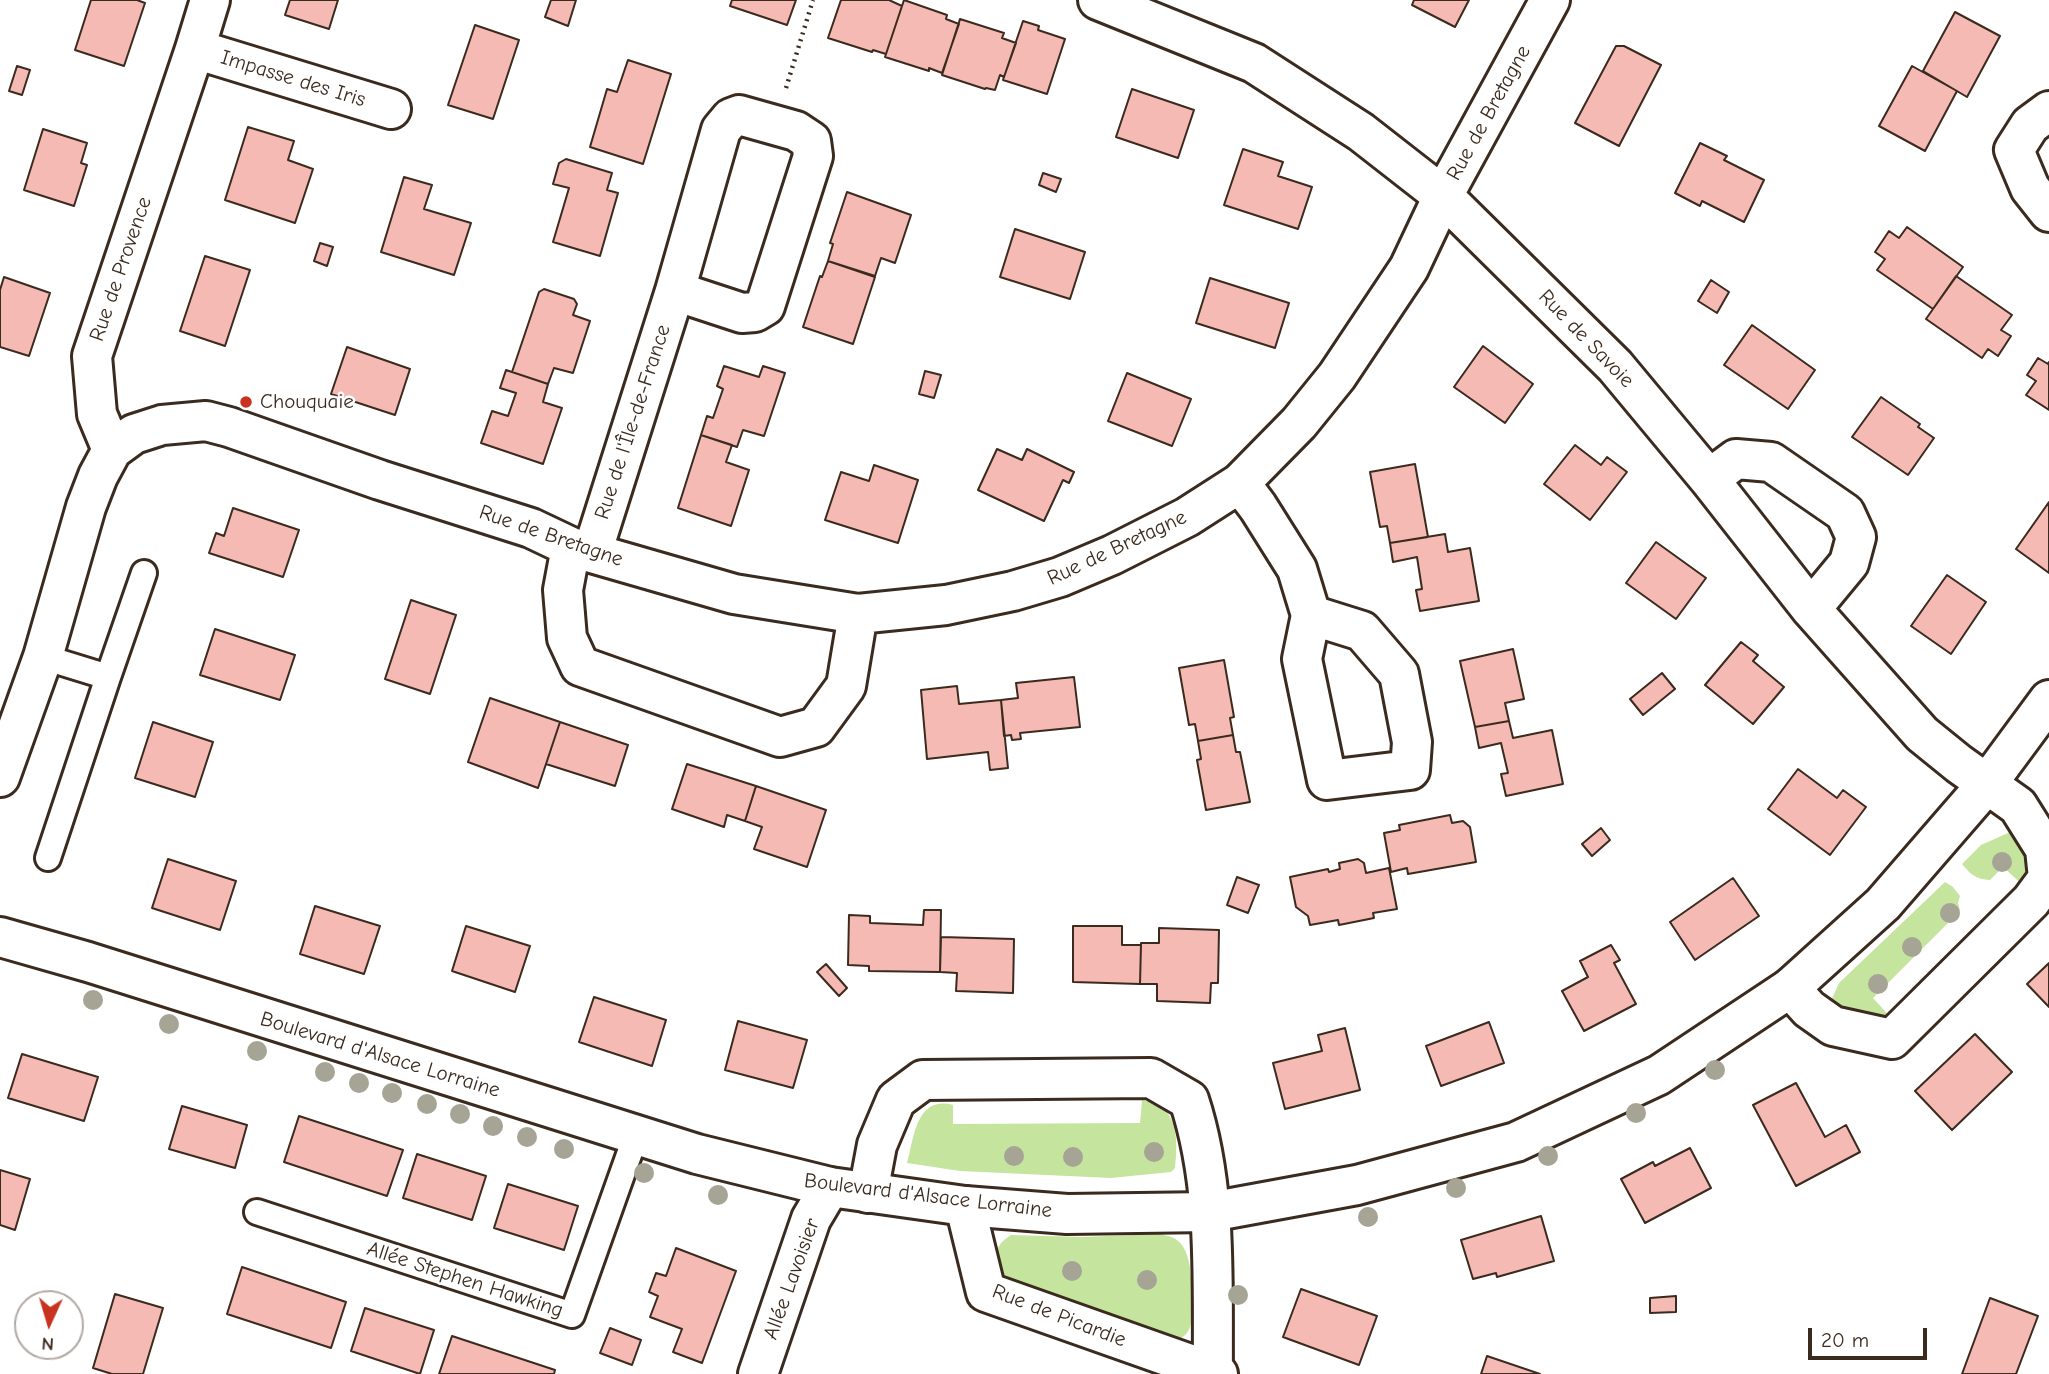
<!DOCTYPE html>
<meta charset="utf-8">
<style>
body{margin:0}
#map{position:relative;width:2049px;height:1374px;overflow:hidden;background:#fff;font-family:"Comic Neue",sans-serif}
canvas{display:block}
.north{position:absolute;left:14px;top:1290px;width:70px;height:70px;box-sizing:border-box;background:#fff;border:2px solid #b1aaa5;border-radius:50%;rotate:184deg;font-size:19px;font-weight:700;line-height:28px;text-align:center;color:#3b2a1e}
.north::after{content:'';display:block;margin:auto;width:24px;height:32px;background:#c8321e;clip-path:polygon(50% 0,100% 100%,50% 72%,0 100%)}
.scale{position:absolute;left:1808px;top:1328px;width:119px;height:32px;box-sizing:border-box;border:4px solid #3b2a1e;border-top:0;padding-left:9px;font-size:21px;line-height:24px;white-space:nowrap;color:#3b2a1e;-webkit-text-stroke:5px #fff;paint-order:stroke}
</style>
<div id="map">
<canvas width="2049" height="1374"></canvas>
<div class="north">N</div>
<div class="scale">20 m</div>
</div>
<script>
const ctx = document.querySelector('canvas').getContext('2d');
ctx.lineJoin = 'round';
function paint(path, color) { ctx.fillStyle = color; ctx.fill(path, 'evenodd'); }
function stroke(path, color, width, dash) { ctx.strokeStyle = color; ctx.lineWidth = width; ctx.lineCap = dash ? 'butt' : 'round'; ctx.setLineDash(dash || []); ctx.stroke(path); }
function drawText(font, color, halo, rows, align = 'center') {
  ctx.font = font + ' "Comic Neue",sans-serif'; ctx.lineWidth = 5; ctx.setLineDash([]); ctx.textBaseline = 'middle'; ctx.strokeStyle = halo; ctx.fillStyle = color; for (const [text, x, y, turn = 0] of rows) {
    ctx.save(); ctx.translate(x, y); ctx.rotate((+turn || 0) * Math.PI / 180); ctx.textAlign = isNaN(turn) ? turn : align; if (halo) ctx.strokeText(text, 0, 0); ctx.fillText(text, 0, 0); ctx.restore();
  }
}
paint(new Path2D(`
 M2017 829 2032 854 2026 888 2003 867 1990 880C1976 879 1971 875 1962 864L1981 845Z
 M1945 882 1953 887 1960 896 1958 903 1960 911 1873 998 1893 1020 1864 1024 1830 1003 1839 983Z
 M1142 1100C1149 1102 1158 1104 1163 1108 1179 1123 1177 1149 1175 1168L1171 1172 1111 1178 960 1171 907 1163C914 1138 916 1095 953 1105V1124L1140 1123Z
 M1161 1234C1166 1236 1172 1236 1177 1240 1196 1254 1191 1300 1191 1323 1189 1333 1185 1337 1174 1341L1004 1280C992 1263 992 1246 1011 1235L1082 1237Z`), '#c5e59e');
const building = new Path2D(`
 M91 0H137L145 3 124 66 75 50Z
 M290 0H338L329 29 285 15Z
 M551 0H576L568 26 545 17Z
 M732 0H796L787 25 730 6Z
 M841 0H889L902 6 886 54 873 50 872 52 828 38Z
 M904 0 947 15 946 19 959 24 942 73 929 68V71L885 57Z
 M1414 0H1469L1455 27 1412 5Z
 M1955 12 2000 36 1967 97 1923 71Z
 M960 19 1004 33 1002 38 1016 43 1004 77 1000 75 995 90 986 88 985 89 942 75Z
 M1023 21 1039 26 1038 30 1065 39 1047 94 1003 80Z
 M475 25 519 40 493 119 448 105Z
 M1616 46H1624L1661 65 1619 146 1575 123Z
 M628 60 671 74 643 164 590 147 607 89 617 92Z
 M17 66 30 70 22 95 9 91Z
 M1912 66 1957 91 1925 151 1879 126Z
 M1132 89 1194 110 1178 158 1116 137Z
 M248 127 294 141 288 160 313 169 295 223 225 200Z
 M43 129 87 143 81 163 87 165 74 206 24 190Z
 M1700 143 1727 156 1724 160 1764 180 1744 222 1702 201 1700 206 1675 193Z
 M1243 149 1283 162 1278 176 1312 187 1298 229 1224 205Z
 M566 159 612 173 607 190 618 193 600 256 553 242 569 188 553 184 559 163Z
 M1043 173 1061 179 1056 192 1039 185Z
 M404 177 432 185 424 209 471 223 454 275 381 252Z
 M847 192 911 215 895 263 881 258 875 276 828 261 833 244 830 243Z
 M1907 227 1963 267 1933 309 1877 270 1885 259 1875 252 1889 231 1899 238Z
 M1015 229 1085 252 1070 299 1000 277Z
 M320 243 333 247 327 266 314 261Z
 M205 256 250 270 225 346 180 331Z
 M828 261 875 277 853 344 803 327 820 276 822 277Z
 M1956 276 2012 315 2001 330 2011 336 1998 356 1988 349 1982 358 1926 319Z
 M4 277 50 293 29 356 0 347V290Z
 M1210 278 1289 303 1275 348 1196 323Z
 M1711 280 1729 292 1717 313 1698 301Z
 M544 289 574 299 577 304 573 315 590 321 573 373 554 368 548 384 512 372 539 292Z
 M1752 325 1815 370 1788 409 1724 365Z
 M1483 346 1533 384 1505 423 1454 387Z
 M347 347 410 369 395 415 331 394Z
 M2038 358 2048 364 2049 362V410L2026 395 2036 381 2027 375Z
 M724 366 759 377 763 366 785 373 764 436 743 430 737 447 701 435 707 416 713 418 723 389 717 386Z
 M506 370 548 384 543 402 562 408 543 464 481 443 492 411 508 416 516 393 500 388Z
 M925 371 941 375 934 398 919 394Z
 M1127 373 1191 399 1172 446 1108 421Z
 M1881 397 1920 424 1918 427 1934 438 1908 475 1852 437Z
 M701 435 732 445 726 462 749 470 731 526 678 508Z
 M1575 445 1601 465 1607 457 1627 472 1590 520 1544 484Z
 M997 449 1022 460 1027 449 1074 472 1069 483 1063 480 1044 521 978 490Z
 M1415 464 1428 537 1390 543 1387 526 1380 527 1370 472Z
 M874 465 918 480 898 543 825 520 841 472 869 481Z
 M2049 502V573L2016 549Z
 M233 508 299 530 283 577 209 553 216 533 224 536Z
 M1445 534 1448 552 1470 548 1479 601 1420 611 1416 590 1422 589 1417 557 1393 562 1390 543Z
 M1656 542 1706 578 1676 619 1626 583Z
 M1947 575 1986 602 1951 654 1911 626Z
 M411 600 456 615 430 694 385 679Z
 M215 629 295 655 280 700 200 675Z
 M1741 642 1758 655 1753 661 1784 687 1753 724 1705 685Z
 M1513 649 1524 699 1505 703 1509 721 1475 727 1460 661Z
 M1224 660 1234 717 1230 718 1233 735 1198 741 1195 724 1189 725 1179 668Z
 M1662 673 1675 689 1643 715 1630 699Z
 M1074 677 1080 727 1020 733 1021 739 1012 740 1011 735 1004 736 1001 700 1018 698 1016 683Z
 M957 686 959 704 1001 700 1008 768 990 770 988 752 927 759 921 690Z
 M490 698 560 722 538 788 468 762Z
 M1509 721 1513 738 1552 730 1563 784 1506 796 1501 774 1508 773 1501 743 1479 748 1475 727Z
 M153 722 213 742 195 797 135 778Z
 M560 722 628 745 615 786 546 764Z
 M1233 735 1236 752H1240L1250 802 1206 810 1197 760 1201 759 1198 741Z
 M687 764 756 786 745 821 727 815 724 827 672 809Z
 M1798 769 1837 798 1843 790 1866 807 1830 855 1768 809Z
 M756 786 826 810 807 867 754 849 762 827 745 821Z
 M1450 815 1452 823 1463 821 1470 827 1476 862 1408 874 1407 868 1391 872 1384 833 1400 830 1399 825Z
 M1601 828 1610 840 1592 856 1582 844Z
 M168 859 236 881 220 930 152 908Z
 M1358 859 1364 863 1366 873 1389 868 1397 909 1373 913 1374 918 1339 925 1338 920 1310 925 1308 916 1296 907 1290 877 1328 869 1329 872 1340 869 1339 863Z
 M1237 877 1259 885 1248 913 1227 905Z
 M1733 878 1759 916 1695 960 1670 922Z
 M315 906 380 926 364 974 300 954Z
 M924 910H941L940 972 869 971V966L848 965 849 915 870 916V923L923 925Z
 M466 926 530 946 515 992 452 971Z
 M1073 926H1122V945H1141L1140 984 1073 982Z
 M1159 928 1219 930 1218 983H1211L1210 1003 1157 1001V984H1140L1141 943H1159Z
 M941 937 1014 939 1013 993 956 991 957 973 940 972Z
 M1611 945 1620 960 1614 963 1636 1004 1584 1031 1562 991 1588 977 1580 961Z
 M2049 963V1007L2027 984Z
 M826 964 847 988 839 996 817 972Z
 M594 997 666 1020 652 1066 579 1042Z
 M738 1021 807 1040 793 1088 725 1070Z
 M1489 1022 1504 1063 1441 1086 1426 1046Z
 M1345 1028 1360 1090 1285 1109 1273 1063 1322 1051 1318 1035Z
 M1975 1034 2012 1072 1952 1130 1915 1091Z
 M22 1054 98 1077 84 1121 8 1098Z
 M1796 1083 1825 1137 1846 1125 1860 1152 1796 1186 1753 1105Z
 M182 1106 247 1125 235 1168 169 1149Z
 M299 1116 403 1150 387 1196 284 1162Z
 M1690 1148 1711 1188 1645 1223 1621 1179 1653 1162 1655 1166Z
 M417 1154 486 1176 472 1220 403 1198Z
 M0 1170 30 1179 15 1230 0 1225Z
 M508 1184 578 1206 564 1250 494 1228Z
 M1541 1216 1554 1261 1497 1277 1496 1273 1473 1279 1461 1240Z
 M676 1248 736 1271 702 1363 673 1352 682 1329 650 1317 658 1296 649 1292 656 1273 666 1276Z
 M242 1267 346 1302 331 1348 227 1314Z
 M1301 1289 1377 1316 1359 1365 1283 1337Z
 M115 1294 163 1308 143 1374H112L93 1368Z
 M1676 1296V1312L1650 1313V1298Z
 M1990 1298 2038 1316 2016 1374H1962Z
 M365 1308 434 1330 420 1374 351 1351Z
 M610 1328 641 1340 632 1365 600 1353Z
 M452 1336 555 1370 554 1374H439Z
 M1487 1356 1540 1374H1481Z`);
paint(building, '#f6bab5');
stroke(building, '#3b2a1e', 2);
const lane = new Path2D(`
 M43 657 108 677 48 858
 M108 677 144 573
 M257 1212 572 1315 636 1135`);
const street = new Path2D(`
 M1098 0 1254 63 1361 132 1443 196 1615 366 1709 479 1811 609 1922 734 1959 764 2018 806 2045 849 2048 878 2031 901 1892 1039 1833 1026 1809 1009 1790 988
 M195 49 391 109
 M2049 111 2030 125 2014 150 2030 188 2049 212
 M112 450 97 414 92 356 195 49 210 0
 M1709 479 1736 459 1771 462 1845 513 1856 537 1849 563 1811 609
 M1240 483 1258 507 1297 569 1311 615 1302 659 1327 780 1410 770 1412 742 1399 674 1362 631 1311 615
 M571 547 563 590 567 638 580 666 780 737 816 727 846 686 858 614
 M592 553 675 291 721 130 731 118 739 115 796 131 811 141 813 156 765 306 755 312 742 313 675 291
 M0 777 43 657 86 507 98 476 112 450 134 434 162 425 206 421 229 427 380 480 531 528 571 547 734 594 858 614 946 605 1013 591 1060 577 1112 555 1187 517 1240 483 1299 423 1337 376 1409 268 1443 196 1550 0
 M868 1193 877 1145 896 1100 923 1080 1151 1078 1189 1100C1218 1188 1212 1283 1213 1374
 M965 1206 986 1292 1218 1374
 M758 1374 811 1219 830 1187`);
const secondary = new Path2D(`
 M0 937 88 962 697 1154 830 1187 965 1206 1067 1214 1210 1212 1357 1185 1516 1142 1659 1075 1790 988 1883 904 1987 784 2049 700`);
stroke(lane, '#3b2a1e', 30);
stroke(street, '#3b2a1e', 44);
stroke(secondary, '#3b2a1e', 44);
stroke(new Path2D(`
 M786 88 813 0`), '#3b2a1e', 4.5, [2, 5]);
stroke(lane, '#fff', 24);
stroke(street, '#fff', 38);
stroke(secondary, '#fff', 38);
ctx.fillStyle = '#a6a495';
for (const [x, y] of [
 [2002,862],
 [1950,913],
 [1912,947],
 [1878,984],
 [93,1000],
 [169,1024],
 [257,1051],
 [1715,1070],
 [325,1072],
 [359,1083],
 [392,1093],
 [427,1104],
 [1636,1113],
 [460,1114],
 [493,1126],
 [527,1137],
 [564,1149],
 [1154,1152],
 [1014,1156],
 [1548,1156],
 [1073,1157],
 [644,1173],
 [1456,1188],
 [718,1195],
 [1368,1217],
 [1072,1271],
 [1147,1280],
 [1238,1295]
]) { ctx.beginPath(); ctx.arc(x, y, 10, 0, 2 * Math.PI); ctx.fill(); }
for (const [x, y, r, color] of [
 [246,402,7,"#c8321e"]
]) { const dot = new Path2D(); dot.arc(x, y, r, 0, 2 * Math.PI); ctx.fillStyle = color; ctx.fill(dot); stroke(dot, '#fff', 2.5); }
drawText('21px', '#3b2a1e', '#fff', [
 ["Impasse des Iris",293,79,17],
 ["Rue de Bretagne",1489,113,-61],
 ["Rue de Provence",121,269,-71],
 ["Rue de Savoie",1586,339,46],
 ["Rue de l'Île-de-France",633,422,-72],
 ["Rue de Bretagne",551,536,19],
 ["Rue de Bretagne",1117,548,-25],
 ["Boulevard d'Alsace Lorraine",380,1055,17],
 ["Boulevard d'Alsace Lorraine",928,1196,7],
 ["Allée Lavoisier",792,1279,-70],
 ["Allée Stephen Hawking",465,1280,18],
 ["Rue de Picardie",1059,1316,21]
]);
drawText('21px', '#3b2a1e', '#fff', [
 ["Chouquaie",260,402]
], 'left');
</script>
